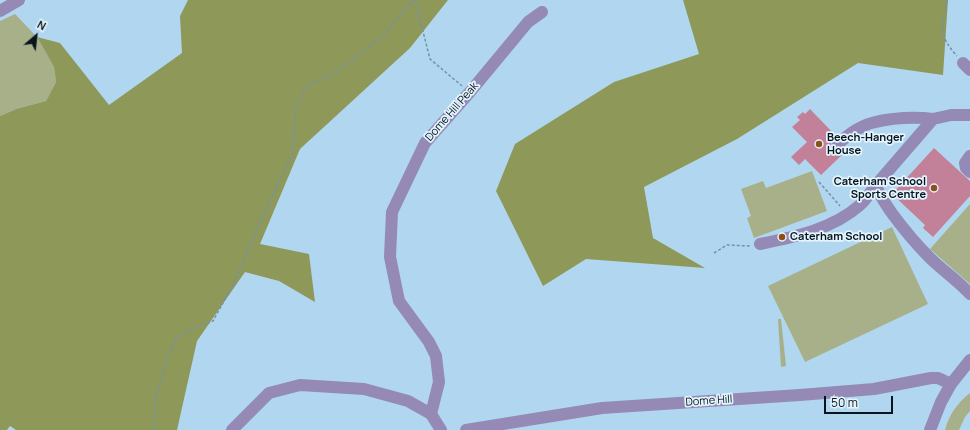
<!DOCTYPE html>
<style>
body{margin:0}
#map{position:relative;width:970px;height:430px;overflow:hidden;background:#b0d7ef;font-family:Manrope,sans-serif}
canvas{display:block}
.north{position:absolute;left:16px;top:16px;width:40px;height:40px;-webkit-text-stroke:3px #e4f4fe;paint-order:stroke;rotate:28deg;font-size:11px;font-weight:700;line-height:16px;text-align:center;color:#06151d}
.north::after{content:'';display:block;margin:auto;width:14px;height:18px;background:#06151d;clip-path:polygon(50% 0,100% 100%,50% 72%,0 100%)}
.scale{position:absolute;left:824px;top:396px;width:69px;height:18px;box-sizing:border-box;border:2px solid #06151d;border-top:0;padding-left:5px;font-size:12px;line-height:14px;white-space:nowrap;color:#06151d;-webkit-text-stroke:3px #e4f4fe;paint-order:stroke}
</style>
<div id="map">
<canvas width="970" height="430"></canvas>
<div class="north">N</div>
<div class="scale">50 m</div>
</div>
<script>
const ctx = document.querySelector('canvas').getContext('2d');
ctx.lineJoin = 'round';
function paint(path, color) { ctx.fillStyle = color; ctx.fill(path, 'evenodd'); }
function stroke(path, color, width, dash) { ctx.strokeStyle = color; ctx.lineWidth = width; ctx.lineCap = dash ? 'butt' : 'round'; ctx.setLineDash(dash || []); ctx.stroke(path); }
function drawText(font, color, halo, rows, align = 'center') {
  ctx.font = font + ' Manrope,sans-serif'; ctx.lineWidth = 3.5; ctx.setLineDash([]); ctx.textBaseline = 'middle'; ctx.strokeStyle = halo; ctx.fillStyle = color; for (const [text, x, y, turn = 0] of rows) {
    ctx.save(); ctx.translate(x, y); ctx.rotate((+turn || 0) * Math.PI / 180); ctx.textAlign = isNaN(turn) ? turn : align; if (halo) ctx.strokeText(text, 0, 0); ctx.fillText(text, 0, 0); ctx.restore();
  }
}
paint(new Path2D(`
 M15 14 37 37 54 67 56 82 46 101 16 109 0 116V21Z
 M812 171 827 211 754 238 747 218 751 216 741 189 763 181 766 188Z
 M970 204V284L930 249Z
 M892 227 928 304 805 362 768 286Z
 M778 319H781L786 366 781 367Z
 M970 393V411L965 417 959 430H945C949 415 957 403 970 393Z`), '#a8b089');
paint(new Path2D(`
 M188 0H448L410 48 300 149 260 244 309 254 315 302 279 281 245 272 197 341 177 430H16L10 426 7 430H0V116L16 109 46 101 56 82 54 67 37 37 60 43 109 105 182 53 180 16Z
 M683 0H948L943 75 858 63 737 139 644 187 653 238 705 268 586 259 543 286 496 191 515 144 614 82 699 54Z`), '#8e9859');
paint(new Path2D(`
 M810 109 836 136 831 142 832 149 836 151H841L843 154 821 175 805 159 799 165 791 157 807 142 792 127 800 120 797 117 803 112 805 114Z
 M934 148 970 181V196L933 237 923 228 925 225 892 194Z`), '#c38199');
stroke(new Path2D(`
 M415 0 430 59 462 86
 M947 0C942 26 937 34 957 56
 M819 182 840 206
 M714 253 727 245 750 246
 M154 430 155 401 167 358 176 338 190 330 213 321 233 285 265 211 293 153 295 110 307 85 332 75 385 34 412 0`), '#7493a5', 1.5, [3, 2]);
stroke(new Path2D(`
 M0 11 19 0
 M963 63 970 70
 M970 115H951L933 119 876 185C879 195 885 203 891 212 902 227 915 243 929 257 942 270 957 280 970 294
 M838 144C844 139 849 134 856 130 874 118 912 116 933 119
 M970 156 965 163 966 168 970 172
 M760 244C795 237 833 229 860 205 866 200 871 191 876 185
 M232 430 269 393 300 385 364 389 408 401 431 414
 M441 430 431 414 439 382 436 356 429 342 399 301 390 257 392 212 425 143 470 92 528 22 542 12
 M466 430 602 408 800 395 874 389 931 378H938L951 384
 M930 430 941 402 951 384 970 360`), '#9589b6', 12);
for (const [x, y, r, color] of [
 [819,144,4,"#8f4f18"],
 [934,188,4,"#8f4f18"],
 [782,237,4,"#8f4f18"]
]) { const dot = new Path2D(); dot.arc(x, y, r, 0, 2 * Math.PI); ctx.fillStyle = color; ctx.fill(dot); stroke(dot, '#e4f4fe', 1.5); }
drawText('11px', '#06151d', '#e4f4fe', [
 ["Dome Hill Peak",452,112,-49],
 ["Dome Hill",709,401,-4]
]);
drawText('bold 11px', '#06151d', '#e4f4fe', [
 ["Beech-Hanger",827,138],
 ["House",827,151],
 ["Caterham School",926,182,"right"],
 ["Sports Centre",926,195,"right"],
 ["Caterham School",790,237]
], 'left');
</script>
